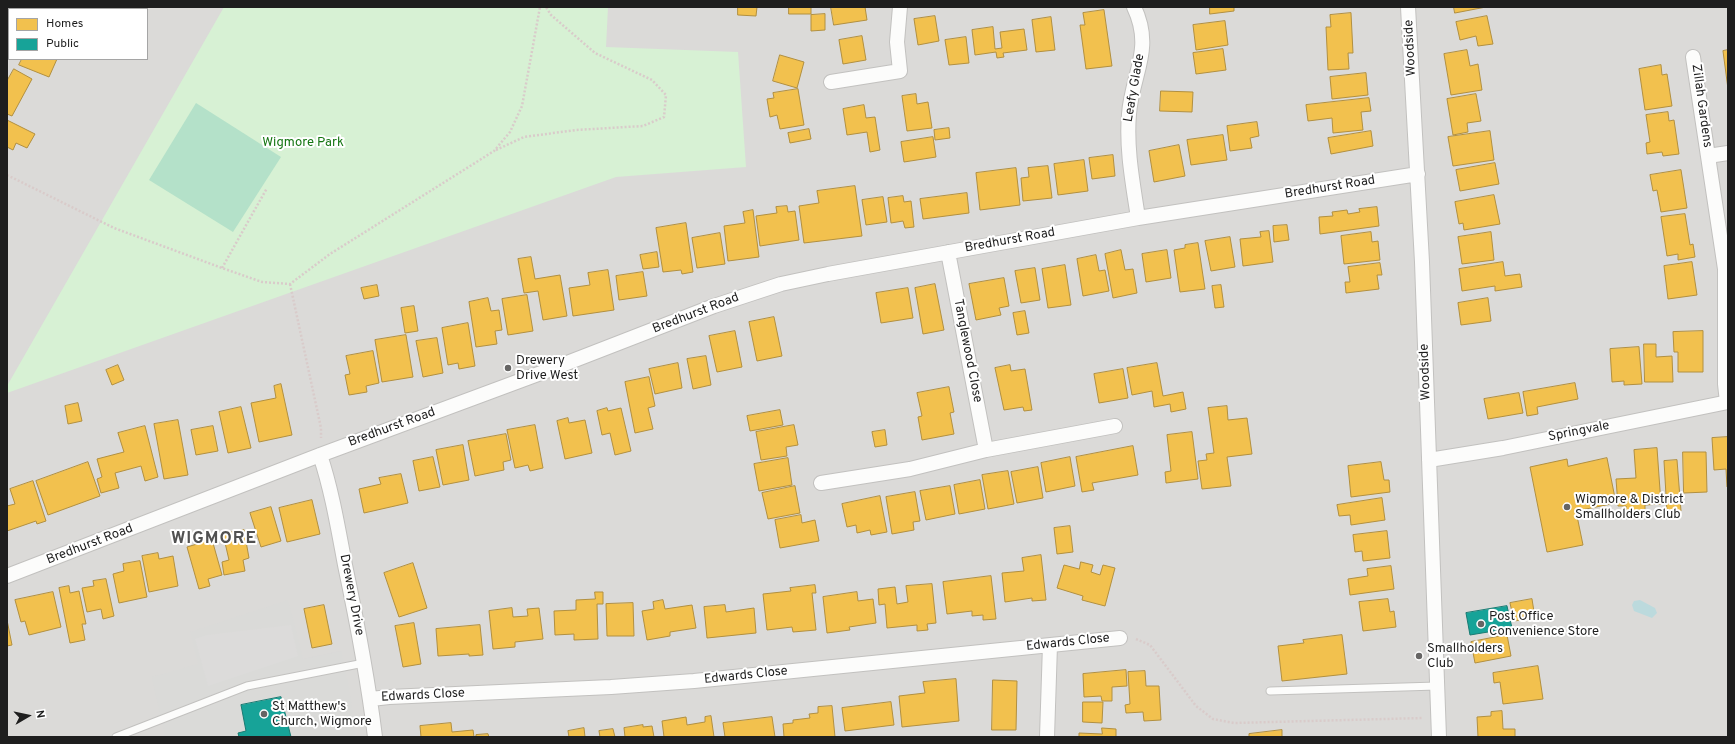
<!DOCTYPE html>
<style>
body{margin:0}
#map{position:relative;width:1735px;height:744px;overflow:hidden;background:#eceae7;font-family:Overpass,sans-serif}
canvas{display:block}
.frame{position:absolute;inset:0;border:8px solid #1e1e1e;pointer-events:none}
.legend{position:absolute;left:8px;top:8px;width:140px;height:52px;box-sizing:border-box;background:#fff;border:1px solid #a5a5a5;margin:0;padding:5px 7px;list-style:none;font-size:12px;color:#1e1e1e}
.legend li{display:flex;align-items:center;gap:8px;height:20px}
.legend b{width:20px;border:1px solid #a5a5a5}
.north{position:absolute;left:8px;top:696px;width:40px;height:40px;-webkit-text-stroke:3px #fff;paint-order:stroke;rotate:81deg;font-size:11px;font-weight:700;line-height:16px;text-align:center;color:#1e1e1e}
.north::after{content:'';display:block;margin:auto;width:14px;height:18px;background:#1e1e1e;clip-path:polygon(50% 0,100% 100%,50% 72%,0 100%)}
</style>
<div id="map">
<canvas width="1735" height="744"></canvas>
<div class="frame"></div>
<ul class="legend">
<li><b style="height:11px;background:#f2c14e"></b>Homes</li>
<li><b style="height:11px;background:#17a398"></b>Public</li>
</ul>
<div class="north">N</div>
</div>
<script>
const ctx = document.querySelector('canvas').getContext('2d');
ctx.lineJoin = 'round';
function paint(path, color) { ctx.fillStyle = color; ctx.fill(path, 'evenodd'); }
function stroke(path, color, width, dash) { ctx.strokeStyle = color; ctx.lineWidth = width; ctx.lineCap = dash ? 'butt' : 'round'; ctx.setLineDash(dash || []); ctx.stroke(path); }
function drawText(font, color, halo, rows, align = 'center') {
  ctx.font = font + ' Overpass,sans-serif'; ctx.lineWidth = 4; ctx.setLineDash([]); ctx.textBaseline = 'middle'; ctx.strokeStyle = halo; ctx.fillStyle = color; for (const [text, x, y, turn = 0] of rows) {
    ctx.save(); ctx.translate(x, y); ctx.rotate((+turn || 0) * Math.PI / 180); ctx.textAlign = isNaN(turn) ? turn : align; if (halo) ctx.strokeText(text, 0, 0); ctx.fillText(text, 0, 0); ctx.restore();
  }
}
paint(new Path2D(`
 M7 7H1728V737H7ZM9 9H147V59H9Z`), '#dbdad8');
paint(new Path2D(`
 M288 600 303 659 341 651 350 693 355 737H165L152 677 198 664 190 632Z`), '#dadad8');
paint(new Path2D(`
 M224 7H608L606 47 738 52 746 167 616 177 7 393V386Z`), '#d7f1d4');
paint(new Path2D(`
 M196 103 281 157 233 232 149 180Z`), '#b4e1c9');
paint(new Path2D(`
 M291 625 298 656 208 686 195 639 207 635Z`), '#dcdbda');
paint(new Path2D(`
 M1640 600 1655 608 1657 613 1652 618 1634 611 1632 605 1634 601Z`), '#bcdadd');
const homes = new Path2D(`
 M37 7H56L59 9H36Z
 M64 7H91L92 9H65Z
 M101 7H137L139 9H103Z
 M738 7H757L756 16 738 15Z
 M789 7H811V14H789Z
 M831 7H865L867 20 834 25Z
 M1210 7H1234V11L1210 14Z
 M1454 7H1486L1455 13Z
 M1104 10 1112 66 1086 69 1080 25H1085L1083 13Z
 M1351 13 1353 53H1348L1349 69 1328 70 1326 27H1331L1330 15Z
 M825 14V30L811 31V15Z
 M935 16 939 41 918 45 914 19Z
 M1487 16 1493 44 1478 46 1476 36 1460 40 1456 22Z
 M1051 17 1055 50 1036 52 1032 20Z
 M1225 21 1228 45 1196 50 1193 25Z
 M993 27 995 49 1002 48 1000 32 1024 29 1027 50 1003 53 1004 57 997 58 996 52 975 55 972 30Z
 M862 36 866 60 843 64 839 40Z
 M966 37 969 63 949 65 945 40Z
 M1223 49 1226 70 1196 74 1193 53Z
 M1467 50 1470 66 1478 64 1482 90 1451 95 1444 54Z
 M1728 50V89L1723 51Z
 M780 55 804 62 797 88 773 81Z
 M22 59H57L49 77 19 65Z
 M1661 65 1662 75 1667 74 1672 106 1645 110 1639 69Z
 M14 69 32 79 12 116 7 114V81Z
 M1366 73 1368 95 1332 99 1330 77Z
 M798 89 804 125 780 129 777 115 770 117 767 99 774 98 773 93Z
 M1161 91 1193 92 1192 112 1160 111Z
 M916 94 917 104 928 102 932 128 907 131 902 96Z
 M1476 94 1481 121 1467 123 1468 132 1453 135 1447 99Z
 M1369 98 1371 111 1361 112 1363 130 1333 133 1332 118 1308 121 1306 105Z
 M864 105 866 118 875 117 880 150 870 152 867 132 847 135 843 109Z
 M1668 112 1669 121 1674 120 1679 154 1663 156 1662 152 1647 154 1646 143 1650 142 1646 115Z
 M7 120 35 134 27 148 16 143 13 150 7 147Z
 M1257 122 1259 136 1250 138 1252 148 1230 151 1227 126Z
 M949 128 950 138 935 140 934 130Z
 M809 129 811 139 790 143 788 133Z
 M1371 131 1373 146 1331 154 1328 138Z
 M1490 131 1494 160 1453 166 1448 137Z
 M1223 135 1227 160 1191 165 1187 140Z
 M933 137 936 157 904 162 901 142Z
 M1179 145 1185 176 1154 182 1149 151Z
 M1113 155 1115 176 1092 179 1089 158Z
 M1084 160 1088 191 1058 195 1054 164Z
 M1495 163 1499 184 1460 191 1456 170Z
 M1048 166 1052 198 1023 201 1021 178 1029 177 1028 168Z
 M1016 168 1020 205 980 210 976 173Z
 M1681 170 1687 208 1661 212 1657 190 1653 191 1650 175Z
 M855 186 862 236 804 243 799 206 819 203 817 191Z
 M967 193 969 213 923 219 920 199Z
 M1494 195 1500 224 1464 230 1463 223 1459 224 1455 202Z
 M903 196 904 202 911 201 914 227 905 228 903 221 891 223 888 198Z
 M883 197 887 222 866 225 862 200Z
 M787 206 788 212 795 211 799 240 760 246 756 216 777 213 776 207Z
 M1377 207 1379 226 1320 234 1319 217 1333 216 1332 212 1347 210 1348 214 1360 212 1359 209Z
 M753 210 759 257 728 261 724 226 745 223 743 212Z
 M1685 214 1690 245 1693 244 1695 257 1678 260V254L1667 256 1661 217Z
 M686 223 693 272 682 274 681 270 663 272 656 228Z
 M1287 225 1289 240 1274 242 1273 226Z
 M1269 231 1273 262 1243 266 1240 239 1261 237 1260 232Z
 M1371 232 1372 242 1378 241 1380 260 1344 264 1341 236Z
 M1491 232 1494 260 1462 264 1458 237Z
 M720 233 725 264 697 268 692 238Z
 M1230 237 1235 267 1211 271 1205 241Z
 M1198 243 1205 289 1180 292 1174 250 1185 248V245Z
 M1121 250 1125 270 1133 269 1137 293 1113 298 1105 254Z
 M1167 250 1171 278 1146 282 1142 254Z
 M657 252 659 267 643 269 640 255Z
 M1096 255 1099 271 1105 270 1109 291 1083 296 1077 259Z
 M531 257 535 279 560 275 567 316 543 320 538 291 524 293 518 259Z
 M1503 262 1505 276 1520 274 1522 287 1495 291V286L1462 291 1459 269Z
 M1692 262 1697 295 1668 299 1664 266Z
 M1380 263 1382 275H1377L1379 289 1346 293 1345 282H1350L1348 267Z
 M1065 265 1071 305 1048 308 1042 269Z
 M1035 268 1040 300 1021 303 1015 271Z
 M608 270 614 310 573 316 569 288 590 285 588 273Z
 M643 272 647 296 619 300 616 276Z
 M1004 278 1009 306 999 308 1001 315 976 320 969 284Z
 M935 284 944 330 923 334 915 288Z
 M377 285 379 296 364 299 361 288Z
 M1221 285 1224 307 1215 308 1212 286Z
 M908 288 913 318 881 323 876 293Z
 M527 295 533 331 508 335 502 299Z
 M488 298 491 311 499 310 502 330 495 331 497 344 476 347 469 302Z
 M1488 298 1491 321 1461 325 1458 303Z
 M414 306 418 331 405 333 401 308Z
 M1025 311 1029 333 1017 335 1013 313Z
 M774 317 782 356 757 361 749 322Z
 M468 323 475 366 459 369 458 363 448 365 442 328Z
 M735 331 742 367 717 372 709 336Z
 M1703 331V372H1678V352H1674L1673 332Z
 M406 335 413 377 382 382 375 340Z
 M437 338 443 373 423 377 416 341Z
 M1644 344H1656V357L1672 356 1673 382H1645Z
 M1639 347 1642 384 1624 385V381L1612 382 1610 349Z
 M373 351 379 383 366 386 367 392 349 395 345 375 350 374 346 356Z
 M706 356 711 385 693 389 687 359Z
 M678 363 682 388 655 394 649 369Z
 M1157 363 1163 396 1183 392 1186 409 1171 412 1170 404 1154 407 1152 391 1132 395 1127 368Z
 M118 365 124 380 112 385 106 370Z
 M1010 365 1011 371 1025 369 1032 410 1024 411 1023 407 1004 410 995 368Z
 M1123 369 1128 398 1099 403 1094 374Z
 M649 377 655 406 648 408 653 429 635 433 625 382Z
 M1575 383 1578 399 1537 407 1538 414 1527 416 1523 392Z
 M281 384 292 435 259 442 251 403 276 398 274 386Z
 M949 387 954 412 950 413 954 434 922 440 918 417 922 416 917 393Z
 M1519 393 1523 413 1488 419 1484 399Z
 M78 403 82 421 68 424 65 406Z
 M1227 406 1228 420 1247 418 1252 454 1227 457 1231 486 1202 489 1198 461 1207 460 1206 454 1214 453 1208 408Z
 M241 407 251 448 228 453 219 412Z
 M607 408 608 411 621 408 631 451 615 455 610 433 602 435 597 411Z
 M780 410 783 425 750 431 747 416Z
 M568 418 569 423 585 420 592 453 565 459 557 421Z
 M178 420 188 475 164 479 154 424Z
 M535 425 543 468 530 471 528 465 515 468 507 430Z
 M794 425 798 445 786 447 787 456 761 460 756 432Z
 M145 426 158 477 145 481 141 466 115 473 119 488 101 493 97 479 102 477 97 459 124 452 118 433Z
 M213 426 218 451 196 455 191 430Z
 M885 430 887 445 875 447 872 432Z
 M1192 432 1198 479 1166 483 1165 472 1171 471 1167 435Z
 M506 434 511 460 503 462 504 470 475 476 468 441Z
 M1728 437V487H1727L1726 469 1714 470 1712 438Z
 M463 445 469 480 443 485 436 450Z
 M1133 446 1138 475 1092 483 1094 490 1082 492 1076 457Z
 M1657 448 1661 504 1645 505V516L1627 517 1626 506H1618L1616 479 1636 478 1634 450Z
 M1683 452H1706L1707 492 1684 493Z
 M433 457 440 487 419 491 413 461Z
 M1070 457 1075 486 1046 492 1041 463Z
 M788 458 792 485 759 491 754 464Z
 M1607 458 1616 503 1576 511 1583 545 1547 552 1530 467 1567 459 1568 466Z
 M1677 460 1681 511 1667 512 1664 461Z
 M88 462 100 496 48 515 36 481Z
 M1381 462 1384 480H1389L1390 492 1351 497 1348 466Z
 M1038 467 1043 498 1017 503 1011 472Z
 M1008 471 1014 504 988 509 982 475Z
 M401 474 408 503 364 513 359 489 381 484 379 478Z
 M980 480 985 509 959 514 954 485Z
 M33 481 46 521 37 524 36 521 7 531V506L15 504 10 489Z
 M795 486 800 513 768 519 762 493Z
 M950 486 955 514 926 520 920 491Z
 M915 492 920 521 913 522 914 530 892 534 886 497Z
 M880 496 887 532 871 535 870 530 857 533 856 525 847 527 842 504Z
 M1382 498 1385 520 1351 525 1350 515 1339 516 1337 505Z
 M312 500 320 534 287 542 279 508Z
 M271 507 281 541 261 547 250 513Z
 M801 515 802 523 815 520 819 541 780 548 775 520Z
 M1070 526 1073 552 1057 554 1054 528Z
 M244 530 249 558 243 560 245 571 224 575 222 562 229 560 223 534Z
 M1387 531 1390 558 1363 561 1362 551 1355 552 1353 535Z
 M211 536 222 575 208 579 210 586 199 589 187 547 197 544 196 540Z
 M158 553 159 559 173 556 178 586 149 592 142 556Z
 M1041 555 1046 600 1032 601V598L1005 602 1002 573 1024 571 1022 558Z
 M140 561 147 597 119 603 113 574 124 571 123 564Z
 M1081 562 1093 565 1091 572 1100 575 1103 565 1115 568 1105 606 1082 600 1083 596 1057 588 1064 565 1079 569Z
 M413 563 427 608 399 617 384 573Z
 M1391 566 1394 589 1350 595 1348 579 1368 576 1367 569Z
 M991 576 996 619 983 620V615L972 616V611L947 614 943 582Z
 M106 579 114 616 103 619 101 609 87 612 82 588 94 586 93 581Z
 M932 584 936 623 927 624 928 630 917 631V625L887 628 885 604 879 605 878 589 895 587 897 604 908 602 906 586Z
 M815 585 816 593H812L816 630 793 632 792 627 767 630 763 594 791 591 790 588Z
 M69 586 70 593 79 591 86 624H82L85 640 70 643 59 588Z
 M53 592 61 627 29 635 25 621 21 622 15 600Z
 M595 592H603V604H597L598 639 574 640V634L555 635 554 611 576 610V600L595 599Z
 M857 592 858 601 873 599 876 623 849 627 850 630 827 633 823 597Z
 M1388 599 1390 612 1394 611 1396 627 1363 631 1359 602Z
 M1532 599 1535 618 1514 621 1510 603Z
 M663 600 665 609 692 605 696 628 670 632V636L647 640 642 611 654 609 653 602Z
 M633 603 634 636H607L606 604Z
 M324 605 332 644 312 648 304 609Z
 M725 605 726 612 754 608 756 633 707 638 704 607Z
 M512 608 513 617 528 616 527 609 539 608 543 639 515 642V647L493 649 489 611Z
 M7 620 12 645 7 646Z
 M414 623 421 664 403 667 395 626Z
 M480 625 483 655 469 656V654L438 656 436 629Z
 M1342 635 1347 674 1282 681 1278 646 1304 643 1303 640Z
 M1507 635 1511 656 1475 663 1471 642Z
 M1538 666 1543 699 1503 704 1500 682 1494 683 1493 673Z
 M1126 670 1127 686 1112 687V701H1102L1101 696 1084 697 1083 674Z
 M1145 671 1146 686H1159L1161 720 1144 721 1143 712 1126 713 1125 705 1130 704 1128 672Z
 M956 679 959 721 902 727 899 696 925 693 923 682Z
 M993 680 1017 681 1016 730H992Z
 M891 702 894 725 845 731 842 708Z
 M1083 702H1103L1102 723 1083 722Z
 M832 706 835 737H784L783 724 793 723V720L810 718 809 714 818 713V707Z
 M1502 711 1503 729H1515V737H1478L1477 717 1491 716V712Z
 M711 716 714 737H664L662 721 686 717 687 725 705 722V717Z
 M772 717 775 737H725L723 723Z
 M451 723 452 732 473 730 474 737H421L420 726Z
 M643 725V727L652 726 654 737H625L624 728Z
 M584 728 585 737H569L568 731Z
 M1102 728 1116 729V737H1079V733L1102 734Z
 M613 729 615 737H599H600L599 731Z
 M1282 730V737H1249V734Z
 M488 734 489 737H476V735Z`);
paint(homes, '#f2c14e');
stroke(homes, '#b29040', 1);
const public = new Path2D(`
 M1507 606 1512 628 1470 635 1466 613Z
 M281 697 291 737H239L238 733 246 731 241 705Z`);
paint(public, '#17a398');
stroke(public, '#197b73', 1);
const service = new Path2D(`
 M1270 691 1437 686
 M116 737 247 686 364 663`);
const minor = new Path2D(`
 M1134 7C1154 49 1132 74 1129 114 1126 149 1133 184 1138 218
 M1408 7 1422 262 1439 737
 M1693 57 1725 269V384L1727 402
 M831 82 900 71 897 42 900 7
 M1708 156 1728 153
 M948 252 986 450 1115 426
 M320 455C332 491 338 528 345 565 357 622 368 679 375 737
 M1429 460 1503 448 1728 402
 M821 483 910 469 986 450
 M7 576 320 455 549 370 714 306 781 284 828 274 1138 218 1418 174
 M371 699 389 697 611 687 694 681 1120 638
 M1047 737 1050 645`);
stroke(service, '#c2c1bf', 9);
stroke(minor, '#c2c1bf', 16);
stroke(new Path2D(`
 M496 150 524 137 576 130 643 126 664 117 666 95 652 80 595 53 551 15 546 7
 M7 175 114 228 222 268 262 282 290 284 330 254 494 151 510 132 522 106 540 7
 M222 268 267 188
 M290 284 321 428V438
 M1136 639 1150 645 1196 706 1213 719 1234 723 1423 718`), '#d9cbca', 2.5, [2, 2]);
stroke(service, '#fcfcfb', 7);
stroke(minor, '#fcfcfb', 14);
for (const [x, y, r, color] of [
 [508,368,4,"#666564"],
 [1567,507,4,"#666564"],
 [1481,624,4,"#666564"],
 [1419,656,4,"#666564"],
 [264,714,4,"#666564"]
]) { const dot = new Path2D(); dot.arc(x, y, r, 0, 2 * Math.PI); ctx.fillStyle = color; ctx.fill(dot); stroke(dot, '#fff', 1.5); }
drawText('13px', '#1e1e1e', '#fff', [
 ["Woodside",1411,48,-93],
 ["Leafy Glade",1135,88,-80],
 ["Zillah Gardens",1701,106,82],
 ["Bredhurst Road",1330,188,-9],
 ["Bredhurst Road",1010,241,-10],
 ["Bredhurst Road",696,314,-21],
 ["Tanglewood Close",967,351,79],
 ["Woodside",1426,372,-92],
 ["Bredhurst Road",392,428,-20],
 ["Springvale",1579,432,-11],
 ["Bredhurst Road",90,545,-21],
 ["Drewery Drive",351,595,79],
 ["Edwards Close",1068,643,-6],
 ["Edwards Close",746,676,-6],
 ["Edwards Close",423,696,-3]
]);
drawText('13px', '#157612', '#fff', [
 ["Wigmore Park",303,143]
]);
drawText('13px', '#1e1e1e', '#fff', [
 ["Drewery",516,361],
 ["Drive West",516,376],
 ["Wigmore & District",1575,500],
 ["Smallholders Club",1575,515],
 ["Post Office",1489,617],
 ["Convenience Store",1489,632],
 ["Smallholders",1427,649],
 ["Club",1427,664],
 ["St Matthew's",272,707],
 ["Church, Wigmore",272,722]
], 'left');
ctx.letterSpacing = '1px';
drawText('bold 17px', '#515151', '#fff', [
 ["WIGMORE",214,540]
]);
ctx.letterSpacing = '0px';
</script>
